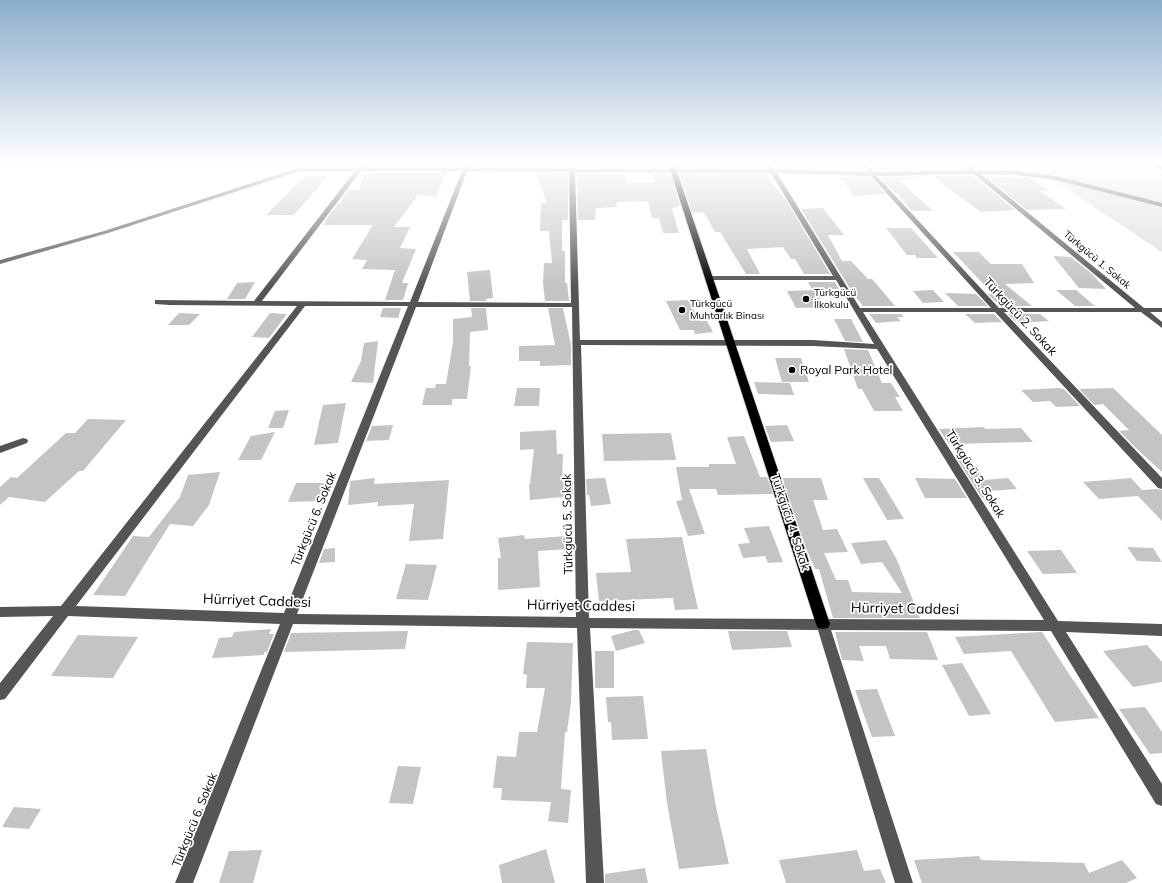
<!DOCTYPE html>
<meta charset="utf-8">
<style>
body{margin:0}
canvas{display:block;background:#fff}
</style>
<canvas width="1162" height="883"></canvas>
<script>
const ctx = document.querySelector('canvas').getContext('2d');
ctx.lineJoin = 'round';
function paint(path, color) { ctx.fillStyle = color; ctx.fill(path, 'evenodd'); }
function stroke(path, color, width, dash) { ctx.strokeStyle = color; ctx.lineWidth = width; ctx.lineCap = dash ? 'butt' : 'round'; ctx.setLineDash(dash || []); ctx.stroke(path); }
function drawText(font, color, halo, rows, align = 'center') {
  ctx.font = font + ' Mulish,sans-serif'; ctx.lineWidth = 3.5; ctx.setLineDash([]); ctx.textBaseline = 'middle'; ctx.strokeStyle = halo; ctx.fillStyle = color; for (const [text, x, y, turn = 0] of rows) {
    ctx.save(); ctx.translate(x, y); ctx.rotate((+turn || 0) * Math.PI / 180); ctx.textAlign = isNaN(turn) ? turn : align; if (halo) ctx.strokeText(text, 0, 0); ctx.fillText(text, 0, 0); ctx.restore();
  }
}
paint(new Path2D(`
 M1028 163H1162V252Z`), '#dcdcdc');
paint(new Path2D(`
 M532 163H561L563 166H533Z
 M648 163 667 164 668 168H650Z
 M837 163H860L865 170H843Z
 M868 163H902L908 170H875Z
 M676 164H703L705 168H677Z
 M988 166H1014L1019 170 991 169Z
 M393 172H447L436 196 418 195 394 227H410L400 248 416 249 402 283H408L403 300H385L395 270 362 269 367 260 352 259 373 225H324L326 219 338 204H340L348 190H359L364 174Z
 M536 173H568V220H562V251H565V283H567L569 301H545L543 283 544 263H552L549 231H540L541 203H547Z
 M577 174H625L628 183H656L652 174H670L680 205 672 209 679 233H663L659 218H652L648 201 616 202 617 207 596 208 595 220H578Z
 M679 174H764L786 200 830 274H804L795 259H791L783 247 747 249 760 274H746L720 232H715L704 212 692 213Z
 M305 176H328L294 215H266Z
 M934 176H973L1015 210 981 212 945 186Z
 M985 176 1031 178 1048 191H1040L1066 209 1027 210Z
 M841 177H870L885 194 854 196Z
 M880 177H914L916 179 899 180 933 211H912L898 194H896Z
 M823 208 844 235H828L842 261H851L868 279H872L895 306H863L854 295 801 209Z
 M886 228H911L938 258H917L915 255H907Z
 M953 252H979L991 264H1022L1034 283 1005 284 1032 306H1000L988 294H993Z
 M1053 256 1071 257 1092 274 1106 289 1079 288Z
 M490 270 493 298 486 299V301H470L467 272Z
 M255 282 245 299H227L237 283Z
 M808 282H835L839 289H812Z
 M815 290 825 307 796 308 787 291Z
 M933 290 944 302 923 303 913 291Z
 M1056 290H1076L1095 306H1075Z
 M945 293 976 294 988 306H958Z
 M688 300 700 321H707L713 332 695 334 694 330H680L666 301Z
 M383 308H401L398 318 380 317Z
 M471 308H486L488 330 470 332 469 366H471L467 399H452V405H422L426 388H435L436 384H446L453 342V319L472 317Z
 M548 308H563L571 345V365L540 366V361H519V346L555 345Z
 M179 313 200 314 189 325H168Z
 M270 313 287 314 269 338 252 337Z
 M869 314H901L904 317H897L901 321 876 323Z
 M965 314H994L1002 322 975 323Z
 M1008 314H1040L1049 321 1021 323 1019 321H1015Z
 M834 319H851L863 342 845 341Z
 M378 341 373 383 351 382 361 361 364 343Z
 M844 349 868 350 882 383H891L900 397H895L903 411H874L862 389H858Z
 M775 358H801L809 382H782Z
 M754 382 790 383 794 395 758 394Z
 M517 388H540L539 406H514Z
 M1059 388 1064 389 1080 406 1056 407 1050 401 1033 402 1021 390Z
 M1113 388 1162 435V472L1139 451 1119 431 1129 430 1103 404 1094 405 1079 389Z
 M346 403 338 443 314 445 323 405Z
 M289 410 283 428H268L275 411Z
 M88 419 126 420 83 471H79L45 502 9 497 0 505V487L11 477 17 478 66 433H75Z
 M393 425 389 440 366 441 372 426Z
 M787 425 794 441 771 442 765 426Z
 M984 427 985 429 1021 428 1033 442 949 444 939 429Z
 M556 430 557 454H563L562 482 573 481V496L530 500 529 484H530L534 449 520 450V432Z
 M275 432 261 460H238L251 436Z
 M671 433 676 460 604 461 602 434Z
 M744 436 760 477H767L773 494 718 495 716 489H689L705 534 688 536 676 501 682 500 676 467H709V464H736L727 437Z
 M954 454H967L984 480 1008 478 1017 489 989 491 993 498H982Z
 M220 472 209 505 193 526 170 524 125 596 93 595 133 536 149 537 180 497 188 475Z
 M375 478 374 484 449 480 443 539 409 541 414 504 378 506V502L348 505 350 481Z
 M605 478 611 504 591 506 589 495H587L586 479Z
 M782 478H821L828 500H813L823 530 837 529 848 552 824 553 836 580H848L852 592 902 593 882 562 861 564 851 543 886 540 897 560 920 618H833L819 569H815L806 548Z
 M863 478H879L904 519 887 520Z
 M915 478 955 479 967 498H925Z
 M1131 478 1142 490 1157 489 1162 490V521L1138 496 1099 499 1083 482Z
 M296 483H328L322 501 288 502Z
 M769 526 783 562 768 563 765 556 743 558 738 544 750 543 744 528Z
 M524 535 525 539 567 536 568 549 538 551 540 587 498 590V558H501L498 538Z
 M682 537 698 609 675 610 673 598 599 601 596 573 631 572 626 539Z
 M1127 547 1153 548 1162 562 1137 561Z
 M335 548V562L319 563 324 549Z
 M1061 550 1077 573 1043 574 1027 551Z
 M406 564 437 565 428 600 396 599Z
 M271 629 269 634H274L267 652H264V655L212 658 219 638 232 637 234 632Z
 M634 630H639L645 643 616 651 611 636Z
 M408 631 405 649 284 652 291 633Z
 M728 631H787L792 647 732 650Z
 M835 632H927L938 660 890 659 886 646H859L864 661 842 660Z
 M1042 632 1067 671 1099 718 1055 722 1011 651 964 654 955 637Z
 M78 635 138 637 113 678 51 676Z
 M527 642 573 643 571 702 567 732H565L561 789 571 790 568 823 548 821 551 802 501 800 502 788H493L497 756 516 757 519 732H537L545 688H526L527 675 523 674Z
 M1147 645 1162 662V682L1133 687 1103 651Z
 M595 651H614V688H595Z
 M962 663 991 714 969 716 942 665Z
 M877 689 895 736 872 737 855 690Z
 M643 696 648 739 612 740 611 722H608L606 697Z
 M1145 707 1162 732V753L1150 754 1119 709Z
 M706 749 716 807 729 864 679 869 667 803 661 751Z
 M398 766 421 767 413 804 389 803Z
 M14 807 41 809 29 829 2 827Z
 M546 849 555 883H502L499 865Z
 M262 850 253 883H219L229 851Z
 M857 850 864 871 880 869 886 883H786L779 860Z
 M979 856 981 860 1084 863 1089 873 1122 860 1137 878 1126 883H922L914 860Z
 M645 868 648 883H605V874Z`), '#c4c4c4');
const major = new Path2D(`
 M668 163H674L830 624 828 628 823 629 818 628 816 624Z`);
stroke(major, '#dbdbdb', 2);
paint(new Path2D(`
 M467 163 470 165 469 168H569V163H575V169H769L766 163H771L775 169 868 172 861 163H866L874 172 970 170 962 163H968L976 170 1016 171 1056 176 1162 203V207L1056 180 1016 175 981 174 1144 308H1162V312H1150L1162 322V328L1141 312H1004L1162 478V489L1158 488 995 312H863L1058 621 1162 624V636L1066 632 1162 784V806L1156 804 1051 631 831 630 913 883H895L818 630 590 628 604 883H586L577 628 293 624 193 883H175L280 624 68 616 5 699 0 700V683L53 616 0 617V607L61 606 297 306 170 305 155 304V300L254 301 355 171H300L108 233 0 264V260L104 231 298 168H358L362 164 365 166 364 168H463ZM361 171H462L410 302 262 301ZM467 171 569 172 571 303 418 302ZM575 172 771 173 833 276H709L705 278 709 280H836L874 344 813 340H580ZM777 173 871 176 991 308H860ZM974 174 1135 308H999L877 176ZM305 306H408L284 613 76 606ZM416 307H572L576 617 297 614ZM581 345 813 346 877 349 1044 620 589 618Z
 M1148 163H1156L1162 166V170Z
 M23 438 27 439 28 441 27 443 0 453V446Z`), '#555');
paint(major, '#000');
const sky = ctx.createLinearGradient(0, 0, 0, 287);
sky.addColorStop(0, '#8cadcc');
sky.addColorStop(0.57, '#fff');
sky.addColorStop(1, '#ffffff00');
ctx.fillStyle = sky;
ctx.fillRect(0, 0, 1162, 287);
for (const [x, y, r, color] of [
 [806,299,4,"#000"],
 [682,310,4,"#000"],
 [792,370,4,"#000"]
]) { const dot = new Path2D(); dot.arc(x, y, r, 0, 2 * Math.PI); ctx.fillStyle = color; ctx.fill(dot); stroke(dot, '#fff', 1.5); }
drawText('10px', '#000', '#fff', [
 ["Türkgücü 1. Sokak",1097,260,40]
]);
drawText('10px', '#000', '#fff', [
 ["Türkgücü",814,293],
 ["İlkokulu",814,305],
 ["Türkgücü",690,304],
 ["Muhtarlık Binası",690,316]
], 'left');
drawText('12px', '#000', '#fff', [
 ["Türkgücü 2. Sokak",1020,317,47],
 ["Türkgücü 3. Sokak",975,474,58],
 ["Türkgücü 6. Sokak",314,519,-68],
 ["Türkgücü 4. Sokak",790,522,72],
 ["Türkgücü 5. Sokak",568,524,-91],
 ["Türkgücü 6. Sokak",195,820,-68]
]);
drawText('12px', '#000', '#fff', [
 ["Royal Park Hotel",800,370]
], 'left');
drawText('14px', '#000', '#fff', [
 ["Hürriyet Caddesi",257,601,2],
 ["Hürriyet Caddesi",581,606,1],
 ["Hürriyet Caddesi",905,609,1]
]);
</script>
